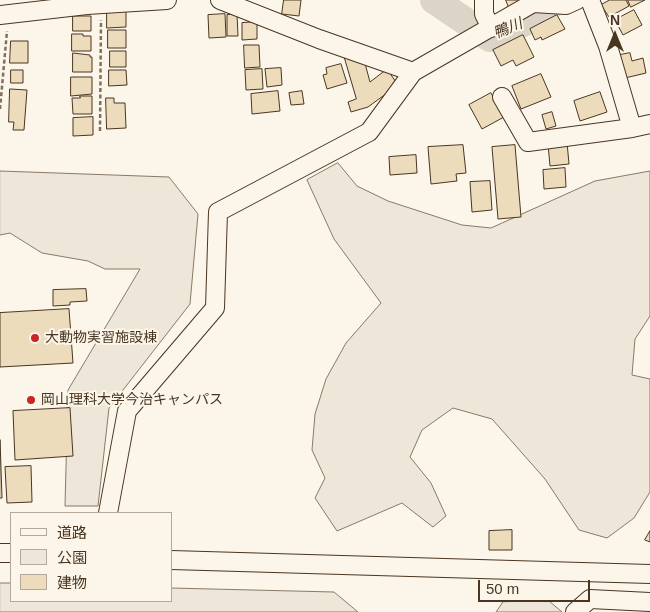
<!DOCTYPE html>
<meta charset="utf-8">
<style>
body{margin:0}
#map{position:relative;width:650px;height:612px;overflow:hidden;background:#fbf6e9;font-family:Helvetica,"Noto Sans JP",sans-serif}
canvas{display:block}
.legend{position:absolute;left:10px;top:512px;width:162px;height:90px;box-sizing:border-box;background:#fbf6e9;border:1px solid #b4a999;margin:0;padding:6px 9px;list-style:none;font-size:15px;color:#4a3520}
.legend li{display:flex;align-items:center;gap:10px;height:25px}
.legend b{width:25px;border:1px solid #b4a999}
.north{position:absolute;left:590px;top:10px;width:50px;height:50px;-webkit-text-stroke:4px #fbf6e9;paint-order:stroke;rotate:0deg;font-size:14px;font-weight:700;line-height:20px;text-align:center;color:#4a3520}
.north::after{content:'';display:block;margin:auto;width:18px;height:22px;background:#4a3520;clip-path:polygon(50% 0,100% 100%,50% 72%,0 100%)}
.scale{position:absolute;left:478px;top:580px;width:112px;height:22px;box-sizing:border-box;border:2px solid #4a3520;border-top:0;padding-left:6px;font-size:15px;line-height:18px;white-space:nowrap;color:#4a3520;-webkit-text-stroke:4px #fbf6e9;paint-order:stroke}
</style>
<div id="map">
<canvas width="650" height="612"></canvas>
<ul class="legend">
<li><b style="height:6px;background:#fbf6e9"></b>道路</li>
<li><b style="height:14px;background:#ede6d9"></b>公園</li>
<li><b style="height:14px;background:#ecdcbc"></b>建物</li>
</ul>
<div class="north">N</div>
<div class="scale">50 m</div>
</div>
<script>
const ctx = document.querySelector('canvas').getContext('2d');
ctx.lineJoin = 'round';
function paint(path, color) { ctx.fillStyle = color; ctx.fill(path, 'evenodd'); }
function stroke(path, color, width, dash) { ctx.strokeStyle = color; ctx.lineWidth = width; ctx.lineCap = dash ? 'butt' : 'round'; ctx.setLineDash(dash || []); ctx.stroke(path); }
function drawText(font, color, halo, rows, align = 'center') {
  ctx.font = font + ' Helvetica,"Noto Sans JP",sans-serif'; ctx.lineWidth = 4; ctx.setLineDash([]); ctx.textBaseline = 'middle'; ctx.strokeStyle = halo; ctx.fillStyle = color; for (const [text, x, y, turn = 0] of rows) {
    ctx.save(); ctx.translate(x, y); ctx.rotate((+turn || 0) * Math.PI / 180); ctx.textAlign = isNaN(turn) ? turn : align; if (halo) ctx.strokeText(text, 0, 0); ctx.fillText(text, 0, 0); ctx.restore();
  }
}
const green = new Path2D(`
 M338 163 357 186 388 201 462 225 491 228 595 181 650 171V316L635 339 632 375 650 379V492L634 518 607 538 579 530 545 479 492 419 453 408 422 430 410 457 431 483 446 516 433 527 402 503 337 531 315 498 325 478 312 450 315 414 326 379 346 343 381 303 334 239 307 180Z
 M0 171 169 177 198 214 190 304 109 408 98 506H65L68 390 140 269H105L88 261 42 253 10 233 0 235Z
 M0 583H11V601H171V588L334 592 358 612H0Z
 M549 601 562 612H496L503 602Z`);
paint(green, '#ede6d9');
stroke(green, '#887966', 1);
stroke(new Path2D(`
 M434 0 490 38 534 18 557 0`), '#dcd4c6', 28);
const building = new Path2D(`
 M284 0H301L299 16 282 14Z
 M506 0H528L510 10Z
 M610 0H626L629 6 609 17 601 5Z
 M628 0H645L631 7Z
 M107 9H126V27L107 28Z
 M634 10 642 25 623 35 615 20Z
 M225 14 226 37 209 38 208 15Z
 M237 14 238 36H227V15Z
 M557 15 565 29 542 40 541 37 535 40 530 29Z
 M73 16H91V31H73Z
 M257 22V39L242 40V23Z
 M108 30H126V48H108Z
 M72 34H83V36H91V51H72Z
 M523 35 534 57 516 66 513 60 501 66 493 50Z
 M11 41H28V63H10Z
 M244 45H259L260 67 245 68Z
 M110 51H126V67H110Z
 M343 52 363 56 370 82 387 69 398 85 368 107 351 112 348 102 356 99Z
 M73 53 90 55V57H92V72H73Z
 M630 53 632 61 643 58 646 73 625 78 620 55Z
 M341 64 347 83 327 89 323 75 327 74 326 68Z
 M281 68 282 85 267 87 265 69Z
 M262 69 263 89 246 90 245 70Z
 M11 70H23V83H11Z
 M109 70H126L127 85 109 86Z
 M541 74 551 97 521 109 512 86Z
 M71 77H92V94L71 96Z
 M10 89 27 90 24 130H13L14 122H9Z
 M278 91 280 111 252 114 251 94Z
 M302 91 304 104 291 105 289 93Z
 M600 92 607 112 580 121 574 101Z
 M491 93 504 117 482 129 469 105Z
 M80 96H92V114H73L72 98H80Z
 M106 98H114V103H125L126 128 107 129Z
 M552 112 556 126 546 129 542 115Z
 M93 117V135L73 136V118Z
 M567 142 569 164 550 166 548 144Z
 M463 145 466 173 456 174 457 181 431 184 428 147Z
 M515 145 521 217 498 219 492 147Z
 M416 155 417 173 390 175 389 157Z
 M565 168 566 187 544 189 543 170Z
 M490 181 492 210 472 212 470 182Z
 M86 289 87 301 70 302V305L53 306V290Z
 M69 309 73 363 0 367V313Z
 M70 408 73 456 15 460 13 411Z
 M0 440 2 498H0Z
 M31 466 32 502 7 503 5 467Z
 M512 530V550H489V531Z
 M650 531V542L645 540Z`);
paint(building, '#ecdcbc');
stroke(building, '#4a3520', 1);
const minor = new Path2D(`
 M220 0 319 39 413 72
 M484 0V14L491 28
 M590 0 608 46 632 128 650 124
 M0 15 87 5 167 0
 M502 97 528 142 632 128
 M108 513 127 411 215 308 218 212 369 132 413 72 533 3 566 5 577 0
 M0 553H11
 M171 560 650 574
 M575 612 590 599 650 602`);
stroke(minor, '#4a3520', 20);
stroke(new Path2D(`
 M0 109 7 31
 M100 131 101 20`), '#7f6f5c', 2.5, [4, 2.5]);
stroke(minor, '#fbf6e9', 18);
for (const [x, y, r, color] of [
 [35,338,5,"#c62828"],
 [31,400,5,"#c62828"]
]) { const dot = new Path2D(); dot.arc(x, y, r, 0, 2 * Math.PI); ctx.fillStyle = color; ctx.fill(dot); stroke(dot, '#fbf6e9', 2); }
drawText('14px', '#4a3520', '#fbf6e9', [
 ["大動物実習施設棟",45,338],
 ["岡山理科大学今治キャンパス",41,400]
], 'left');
drawText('italic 15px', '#4a3520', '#fbf6e9', [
 ["鴨川",508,29,-22]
]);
</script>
